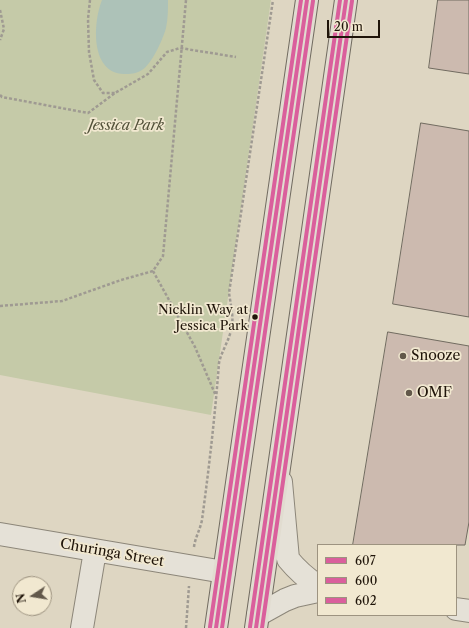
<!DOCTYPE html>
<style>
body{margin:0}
#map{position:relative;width:469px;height:628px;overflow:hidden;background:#ded6c2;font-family:"Libre Caslon Text",serif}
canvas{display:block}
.legend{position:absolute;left:317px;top:544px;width:140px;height:72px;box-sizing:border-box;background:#f1e8d0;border:1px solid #9d9380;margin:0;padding:5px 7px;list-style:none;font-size:12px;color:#1f1409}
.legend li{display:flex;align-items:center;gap:8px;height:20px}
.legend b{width:20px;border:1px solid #9d9380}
.north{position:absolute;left:12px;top:576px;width:40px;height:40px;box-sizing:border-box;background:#f1e8d0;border:1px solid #9d9380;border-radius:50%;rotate:258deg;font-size:11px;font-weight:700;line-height:16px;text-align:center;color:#1f1409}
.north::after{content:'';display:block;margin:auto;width:14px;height:18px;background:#62584a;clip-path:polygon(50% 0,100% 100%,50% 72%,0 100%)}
.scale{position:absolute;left:327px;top:20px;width:53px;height:18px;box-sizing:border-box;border:2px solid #1f1409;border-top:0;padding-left:5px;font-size:12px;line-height:14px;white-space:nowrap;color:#1f1409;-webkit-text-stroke:3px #f1e8d0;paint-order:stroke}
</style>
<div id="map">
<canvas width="469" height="628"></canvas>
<ul class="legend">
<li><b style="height:5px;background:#da5f9c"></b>607</li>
<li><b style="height:5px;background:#da5f9c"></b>600</li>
<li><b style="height:5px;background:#da5f9c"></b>602</li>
</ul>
<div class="north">N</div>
<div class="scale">20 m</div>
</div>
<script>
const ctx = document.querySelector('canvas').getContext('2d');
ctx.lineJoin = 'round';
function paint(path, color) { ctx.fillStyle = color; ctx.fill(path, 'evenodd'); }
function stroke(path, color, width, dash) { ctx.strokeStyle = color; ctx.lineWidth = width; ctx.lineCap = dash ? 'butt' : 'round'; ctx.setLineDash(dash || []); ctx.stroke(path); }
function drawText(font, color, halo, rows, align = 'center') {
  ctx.font = font + ' "Libre Caslon Text",serif'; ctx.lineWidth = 3.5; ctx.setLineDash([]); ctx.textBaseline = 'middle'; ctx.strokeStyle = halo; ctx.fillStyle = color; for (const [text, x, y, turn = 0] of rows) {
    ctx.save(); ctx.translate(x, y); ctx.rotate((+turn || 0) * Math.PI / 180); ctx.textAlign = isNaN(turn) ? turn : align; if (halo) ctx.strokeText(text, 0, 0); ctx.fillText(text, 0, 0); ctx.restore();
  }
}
paint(new Path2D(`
 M0 0H271L211 415 0 375Z`), '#c5caa8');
paint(new Path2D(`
 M102 0H168C168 9 168 19 166 28 163 39 152 64 142 70 136 74 130 74 124 74 90 73 93 22 102 0Z`), '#adc2b8');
const building = new Path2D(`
 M438 0H469V74L429 68Z
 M421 123 469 131V317L393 304Z
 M388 332 469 346V522L465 545H353Z`);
paint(building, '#ccbaaf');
stroke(building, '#716b60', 1);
const minor = new Path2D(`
 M281 482 288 559C297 570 306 578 318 586
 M0 534 224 572
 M456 609 469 611
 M258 615 285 600 295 596 318 591
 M82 628 95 551`);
const highway = new Path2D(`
 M216 628 307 0
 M256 628 346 0`);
stroke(minor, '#8c8679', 24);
stroke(highway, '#716b60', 24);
stroke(new Path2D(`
 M90 0 88 19 89 52 94 80 103 93H115
 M0 10 4 29 0 40
 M0 95 2 97 88 113 115 93 148 74 167 52 180 48 236 57
 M153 271 195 347 216 396
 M0 306 62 301 121 280 153 271 163 256 186 0
 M194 547C195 538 200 530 202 520 209 468 215 416 219 363 221 353 227 344 230 334 235 321 231 307 229 293L273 0
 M186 628 189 586`), '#9f9a92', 2.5, [3, 2]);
stroke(minor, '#e5e1d7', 22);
stroke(highway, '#e1dcd0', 22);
stroke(new Path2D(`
 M216 628 307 0
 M256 628 346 0`), '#da5f9c', 4);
stroke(new Path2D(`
 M222 628 313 1
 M262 628 352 1`), '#da5f9c', 4);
stroke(new Path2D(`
 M210 627 301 0
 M250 627 340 0`), '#da5f9c', 4);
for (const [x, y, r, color] of [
 [255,317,3.5,"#1f1409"],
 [403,356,4,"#62584a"],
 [409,393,4,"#62584a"]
]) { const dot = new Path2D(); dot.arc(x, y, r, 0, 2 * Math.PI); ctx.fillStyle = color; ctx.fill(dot); stroke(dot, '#f1e8d0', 1.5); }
drawText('13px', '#1f1409', '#f1e8d0', [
 ["Nicklin Way at",248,310],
 ["Jessica Park",248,326]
], 'right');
drawText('italic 14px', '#525139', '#f1e8d0', [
 ["Jessica Park",126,126]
]);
drawText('14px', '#1f1409', '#f1e8d0', [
 ["Snooze",411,356],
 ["OMF",417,393]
], 'left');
drawText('14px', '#1f1409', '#f1e8d0', [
 ["Churinga Street",112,553,10]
]);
</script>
